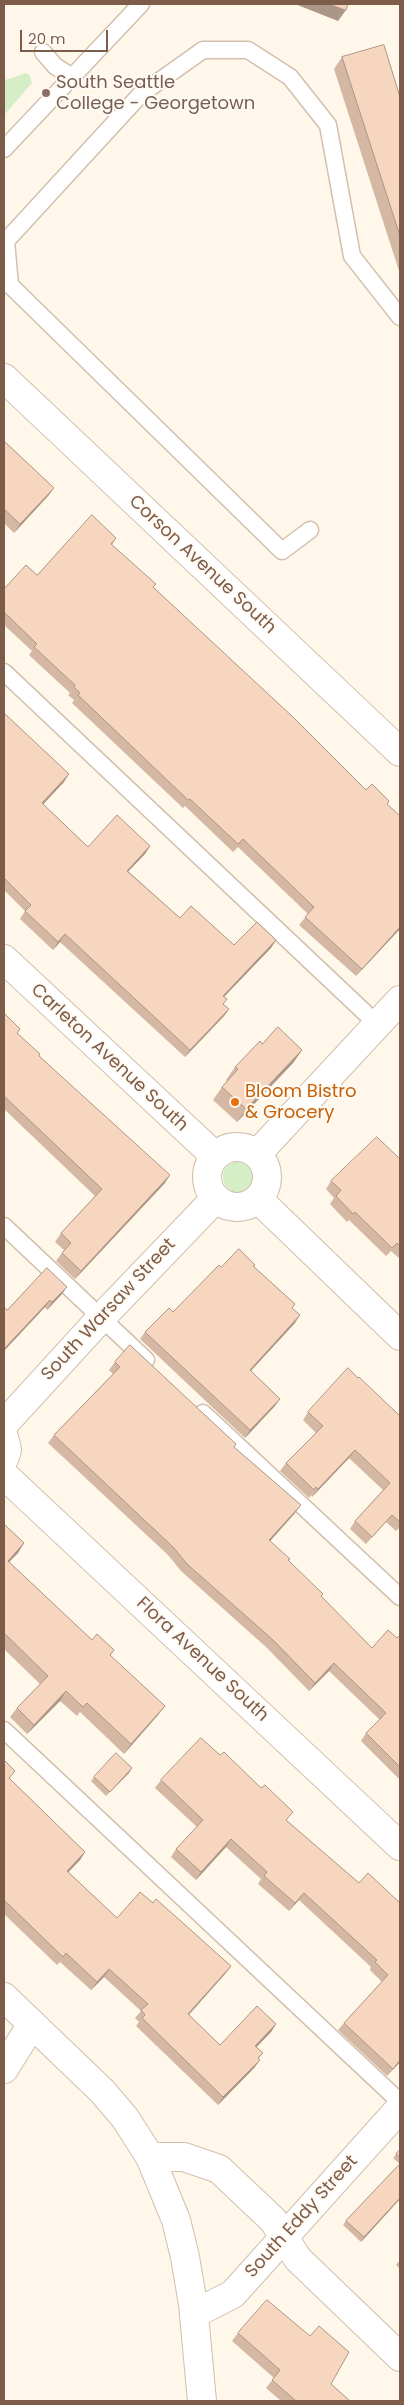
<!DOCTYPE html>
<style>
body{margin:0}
#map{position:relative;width:404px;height:2405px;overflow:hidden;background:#fef7ea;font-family:Poppins,sans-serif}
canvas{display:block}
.frame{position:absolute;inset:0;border:5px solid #7d5d4a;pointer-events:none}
.scale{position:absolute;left:20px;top:30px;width:88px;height:22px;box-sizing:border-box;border:2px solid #7d5d4a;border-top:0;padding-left:6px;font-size:15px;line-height:18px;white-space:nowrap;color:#7d5d4a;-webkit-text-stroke:4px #fffaf3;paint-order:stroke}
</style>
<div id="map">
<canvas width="404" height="2405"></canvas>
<div class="frame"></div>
<div class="scale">20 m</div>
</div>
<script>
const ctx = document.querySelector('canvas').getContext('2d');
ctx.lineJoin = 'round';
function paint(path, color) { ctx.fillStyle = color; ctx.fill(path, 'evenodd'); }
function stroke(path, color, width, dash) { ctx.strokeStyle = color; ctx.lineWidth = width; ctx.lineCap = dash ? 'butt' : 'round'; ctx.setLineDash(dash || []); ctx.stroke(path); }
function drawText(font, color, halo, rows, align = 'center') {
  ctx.font = font + ' Poppins,sans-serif'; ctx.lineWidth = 4; ctx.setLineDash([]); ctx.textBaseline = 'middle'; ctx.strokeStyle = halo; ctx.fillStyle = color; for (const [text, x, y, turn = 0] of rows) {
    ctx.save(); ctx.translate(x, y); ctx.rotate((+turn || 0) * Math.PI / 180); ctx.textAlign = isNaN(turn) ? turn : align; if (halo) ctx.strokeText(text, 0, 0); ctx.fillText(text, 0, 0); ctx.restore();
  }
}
paint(new Path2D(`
 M26 73 30 76 32 83 4 115V78L5 80Z
 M223 1177a16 16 0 1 1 32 0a16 16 0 1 1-32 0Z`), '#d6eec6');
const service = new Path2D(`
 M43 52 55 66 72 77
 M4 149 141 4
 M310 530 282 551 10 285 6 241 141 94 203 50H248L290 77 328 125 352 256 400 317
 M4 672 377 1024
 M4 1226 146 1360
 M203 1413 400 1597
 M4 1730 400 2102`);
const minor = new Path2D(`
 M4 959 215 1156
 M207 1177a30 30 0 1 1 60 0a30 30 0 1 1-60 0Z
 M257 1154 400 1000
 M258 1199 400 1336
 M4 1424 101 1318 216 1198
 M4 1437 7 1450 4 1459
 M4 1475 400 1846
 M4 2069 32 2024
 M150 2157H184L219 2169 273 2220 298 2259 400 2357
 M194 2314 233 2294 400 2108`);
const tertiary = new Path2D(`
 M4 378 400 752
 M4 1997 102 2091 125 2118 150 2157 176 2220 185 2257 193 2304 202 2401`);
stroke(service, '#d3bfae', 19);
stroke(minor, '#d3bfae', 30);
stroke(tertiary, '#d3bfae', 30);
stroke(service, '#fff', 16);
stroke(minor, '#fff', 28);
stroke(tertiary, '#fff', 28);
paint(new Path2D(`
 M342 57 400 97V274L334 69Z
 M4 441 54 488 48 496 14 533 4 523Z
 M116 538 112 545 153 587 366 790 387 804 400 816V929L356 976 299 925 308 914 238 847 233 852 185 806 183 808 72 703 74 700 68 695 70 693 29 655 32 651 4 625V589L37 575Z
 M4 713 64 782 43 804 88 847 150 846 145 854 128 871 180 918 234 945 276 940 271 948 224 997 223 1004 229 1009 224 1016 185 1057 60 942 53 950 20 919 25 911 4 890Z
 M4 1013 20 1029 17 1033 165 1183 75 1279 56 1261 64 1250 55 1242 61 1233 95 1196 4 1109Z
 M262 1044 302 1050 293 1063 237 1122 213 1100 222 1087 227 1081 226 1080 235 1067Z
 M400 1159V1259L391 1251 386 1256 349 1220 347 1222 330 1204 334 1198 326 1189 331 1181Z
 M221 1267H254L295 1304 292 1308 295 1323 251 1371 280 1399 274 1407 245 1438 140 1339 145 1332 173 1312Z
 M62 1294 47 1310 45 1307 4 1351V1310H7Z
 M115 1362 234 1447 295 1513 270 1541 321 1597 372 1648 397 1638 400 1635V1780L361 1741 366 1733 380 1720 329 1671 309 1691 266 1647 181 1571 168 1555 48 1443 54 1435 113 1374 109 1370Z
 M308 1412 400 1416V1527L396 1531 386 1522 366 1544 350 1529 355 1521 383 1490 349 1458 312 1497 311 1495 309 1498 280 1471 286 1463 316 1433 303 1420Z
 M4 1524 24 1543 18 1553 9 1562 92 1640 114 1650 110 1656 165 1706 158 1715 124 1754 80 1712 77 1716 60 1701 27 1734 10 1717 17 1708 40 1684 4 1649Z
 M4 1760 10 1779 85 1852 80 1860 68 1872 117 1918 153 1903 231 1966 225 1974 189 2015 220 2045 276 2024 271 2032 256 2047 263 2053 258 2059 260 2060 254 2068 218 2105 136 2026 139 2022 135 2018 141 2011 104 1977 91 1990 60 1962 57 1965 4 1914Z
 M129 1773 106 1796 91 1781 94 1777Z
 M161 1780 287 1821 359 1883 400 1903V2062L387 2076 338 2030 344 2023 382 1982 370 1970 371 1967 299 1900 289 1911 258 1884 261 1879 226 1847 196 1880 171 1857 176 1849 197 1827 155 1788Z
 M400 2150V2199L361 2242 343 2225 346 2221 400 2164 393 2158Z
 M400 2260V2269L396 2265Z
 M238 2333 331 2384 350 2401H281L266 2388 274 2378 232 2341Z`), '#d4b8a4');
paint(new Path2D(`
 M295 4H329L346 10 338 21Z
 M54 488 48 496 14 533 20 524Z
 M69 774 64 782 37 811 42 803Z
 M150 846 145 854 122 878 127 871Z
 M400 927V929L356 976 362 969Z
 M65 934 60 942 53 950 58 942Z
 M276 940 271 948 218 1003 223 996Z
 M229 1009 224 1016 185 1057 190 1050Z
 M302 1050 293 1063 237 1122 246 1109Z
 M170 1175 165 1183 75 1279 81 1271Z
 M67 1287 62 1294 47 1310 52 1302Z
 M50 1300 45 1307 4 1351V1349Z
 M300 1315 295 1323 244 1378 250 1370Z
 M280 1399 274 1407 245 1438 250 1430Z
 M355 1450 349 1458 312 1497 318 1489Z
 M301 1505 295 1513 264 1548 269 1540Z
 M24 1543 18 1553 4 1567 8 1561Z
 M334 1663 329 1671 309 1691 315 1683Z
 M66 1691 60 1701 27 1734 34 1725Z
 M165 1706 158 1715 124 1754 131 1744Z
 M132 1768 129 1773 106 1796 110 1792Z
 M231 1839 226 1847 196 1880 201 1872Z
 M85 1852 80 1860 62 1879 67 1871Z
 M304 1893 299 1900 289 1911 295 1903Z
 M231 1966 225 1974 182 2022 188 2014Z
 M109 1969 104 1977 91 1990 97 1982Z
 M276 2024 271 2032 250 2054 255 2046Z
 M260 2060 254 2068 218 2105 223 2097Z
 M400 2060V2062L387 2076 393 2069Z
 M400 2198V2199L361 2242 364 2237Z`), '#ac9686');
const building = new Path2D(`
 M329 4H348L346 10Z
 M384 45 400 97V236L342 57Z
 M4 441 54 488 20 524 4 509Z
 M92 515 116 538 111 544 156 584 153 587 294 718 366 790 372 784 389 801 387 804 400 816V927L362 969 305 917 314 907 243 839 238 844 190 799 188 800 78 695 80 693 74 687 75 685 34 647 37 644 4 612V589L26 565 37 575Z
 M4 713 69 774 42 803 88 847 117 815 150 846 127 871 180 918 191 906 234 945 257 922 276 940 223 996 227 999 223 1004 229 1009 190 1050 65 934 58 942 25 911 31 905 4 878Z
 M4 1013 20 1029 17 1033 40 1054 39 1056 170 1175 81 1271 62 1253 71 1243 61 1233 102 1189 4 1096Z
 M278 1027 302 1050 246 1109 222 1087 238 1069 235 1067 260 1041 262 1044Z
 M377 1137 400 1159V1246L397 1243 392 1248 355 1212 353 1214 336 1196 341 1190 331 1181Z
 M239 1249 255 1265 253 1266 295 1304 292 1308 300 1315 250 1370 280 1399 250 1430 145 1332 169 1308 173 1312 219 1265 221 1267Z
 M47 1268 67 1287 52 1302 50 1300 4 1349V1310L5 1308 7 1310Z
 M130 1345 236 1444 234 1447 301 1505 269 1540 290 1559 288 1560 323 1594 321 1596 372 1648 388 1630 397 1638 400 1635V1767L366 1733 386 1713 334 1663 315 1683 272 1639 187 1564 174 1548 54 1435 120 1367 115 1362Z
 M348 1368 358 1378 359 1377 400 1416V1522L392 1515 372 1537 355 1521 390 1483 355 1450 318 1489 316 1487 314 1490 286 1463 323 1426 308 1412Z
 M4 1524 24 1543 8 1561 92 1640 97 1634 114 1650 110 1655 165 1706 131 1744 87 1703 83 1707 66 1691 34 1725 17 1708 48 1676 4 1633Z
 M201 1738 220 1755 224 1752 261 1788 265 1785 293 1812 286 1820 359 1883 368 1873 400 1903V2060L393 2069 344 2023 388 1975 375 1962 377 1960 304 1893 295 1903 264 1876 267 1872 231 1839 201 1872 176 1849 203 1820 161 1780Z
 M116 1753 132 1768 110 1792 94 1777Z
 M4 1760 15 1771 9 1778 85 1852 67 1871 117 1918 140 1892 153 1903 156 1899 231 1966 188 2014 220 2045 257 2006 276 2024 255 2046 263 2053 258 2058 260 2060 223 2097 142 2018 145 2015 141 2010 148 2004 109 1969 97 1982 66 1953 63 1957 4 1900Z
 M400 2150V2157L396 2154Z
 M400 2164V2198L364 2237 346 2221Z
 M267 2300 310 2336 319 2326 349 2352 331 2384 350 2401H296L272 2380 280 2370 238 2333Z`);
paint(building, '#f6d6bf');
stroke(building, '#ac9686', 1);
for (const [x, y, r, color] of [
 [46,93,5,"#8d6e63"],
 [235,1102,5,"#e8710a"]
]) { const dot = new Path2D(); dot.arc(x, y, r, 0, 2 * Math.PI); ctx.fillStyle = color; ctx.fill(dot); stroke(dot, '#fffaf3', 2); }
drawText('18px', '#785e54', '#fffaf3', [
 ["South Seattle",56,83],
 ["College - Georgetown",56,104]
], 'left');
drawText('18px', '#7d5d4a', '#fffaf3', [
 ["Corson Avenue South",202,565,43],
 ["Carleton Avenue South",109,1058,43],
 ["South Warsaw Street",109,1310,-47],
 ["Flora Avenue South",202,1660,43],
 ["South Eddy Street",302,2217,-48]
]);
drawText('18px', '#c56008', '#fffaf3', [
 ["Bloom Bistro",245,1092],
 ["& Grocery",245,1113]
], 'left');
</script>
